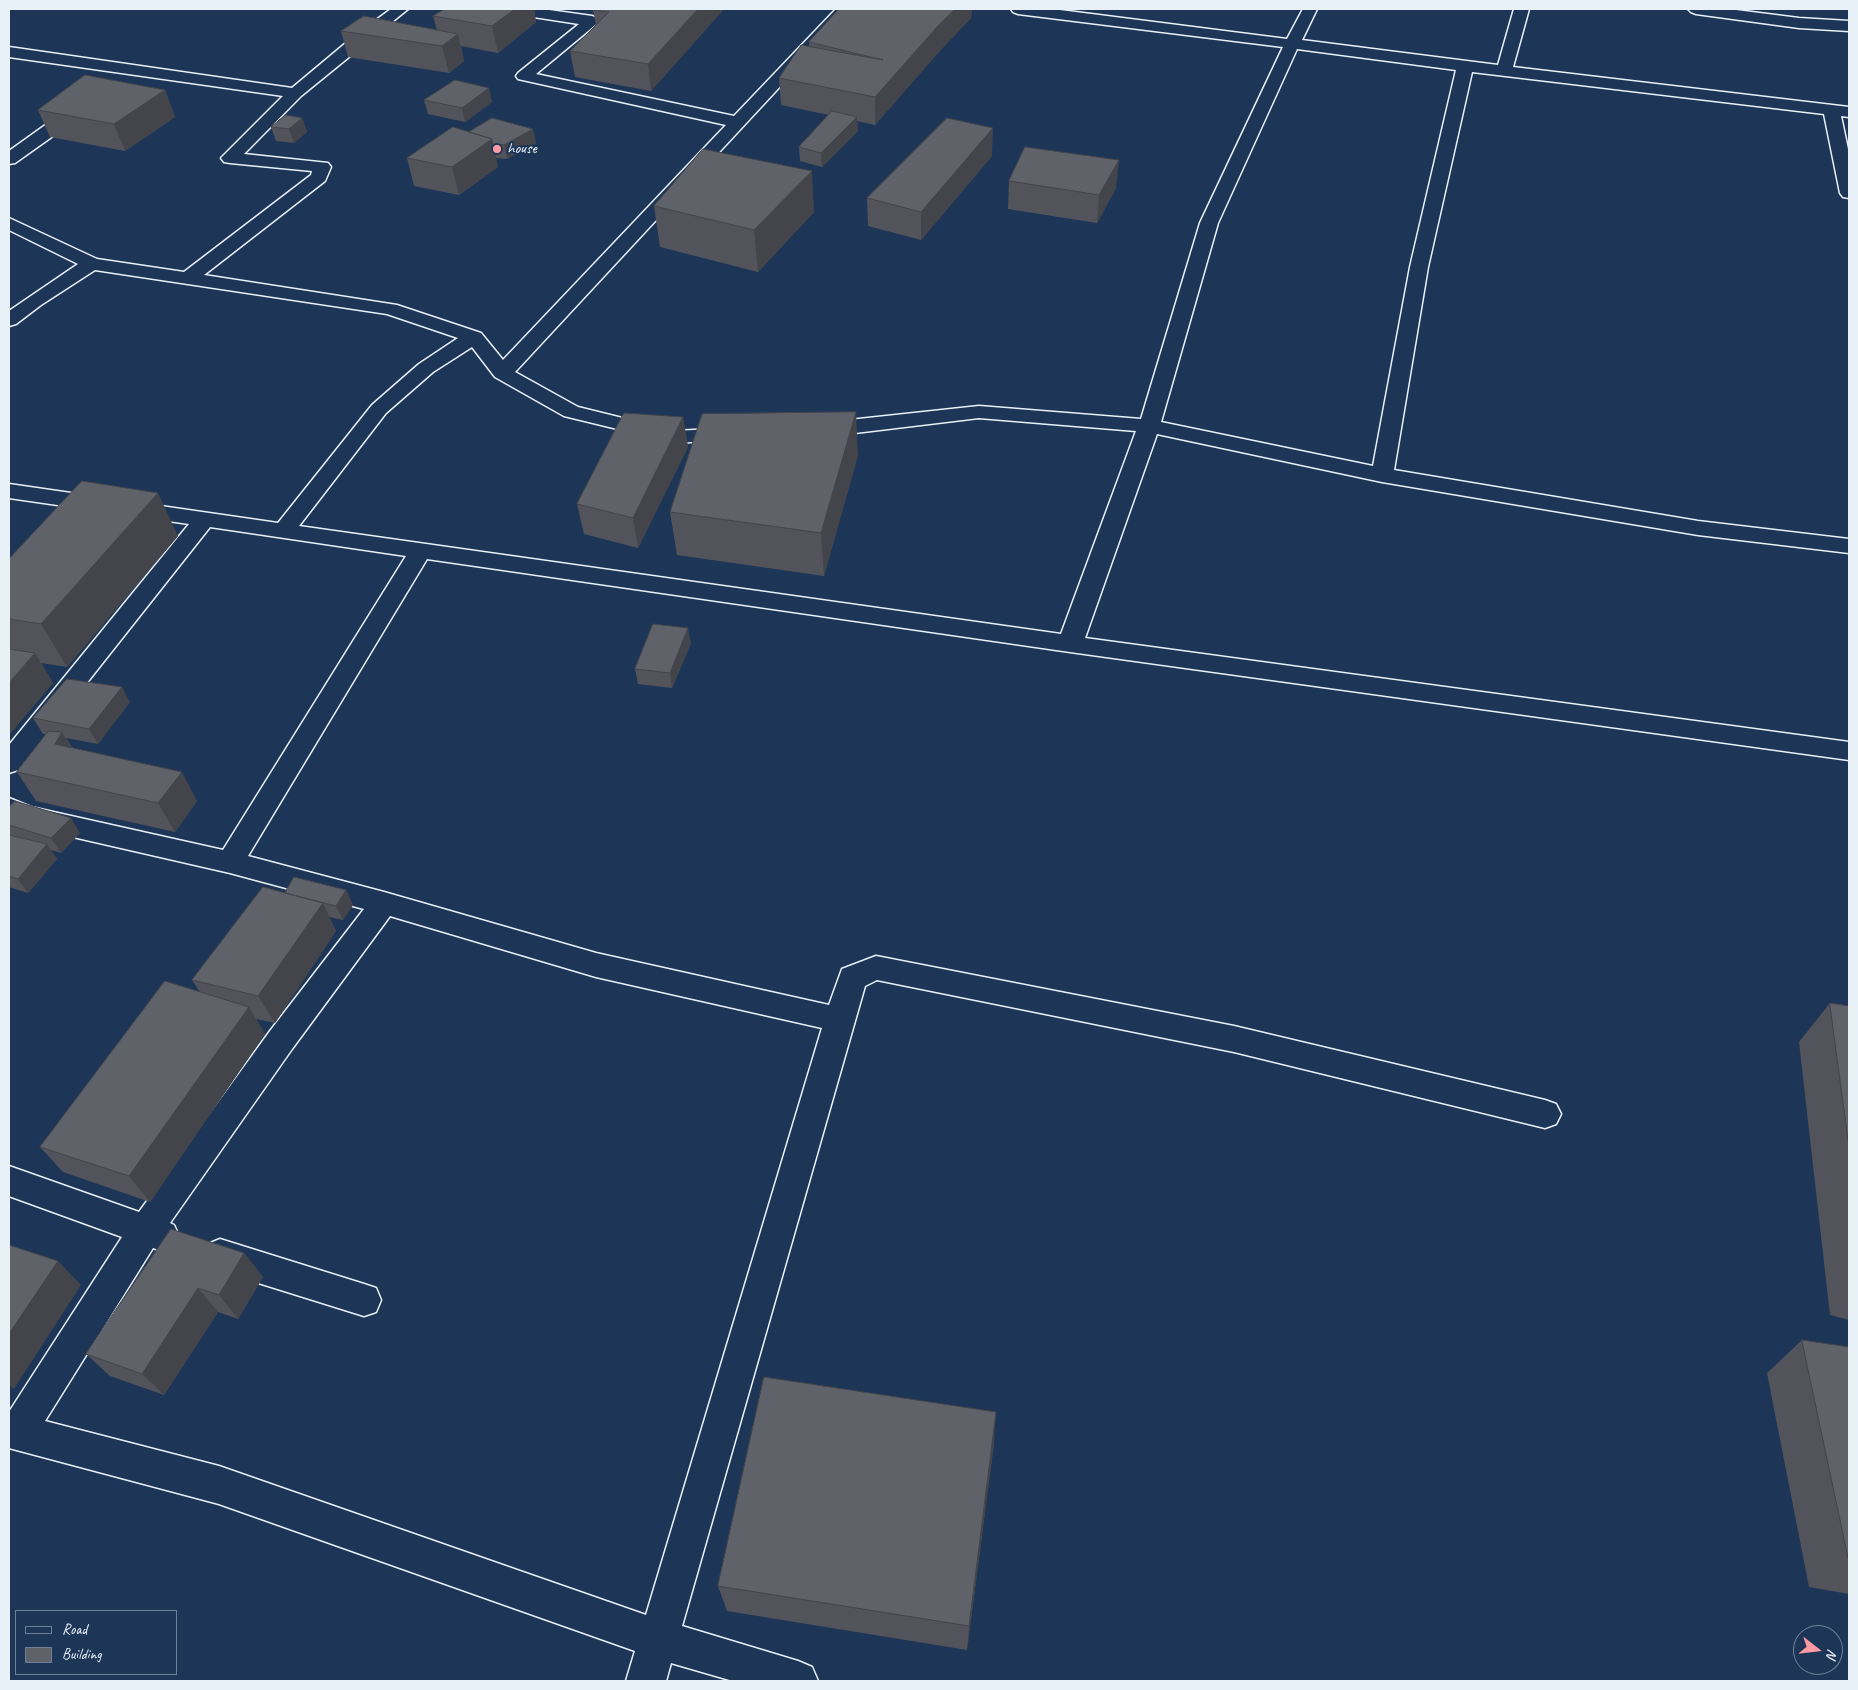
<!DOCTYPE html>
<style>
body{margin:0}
#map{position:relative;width:1858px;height:1690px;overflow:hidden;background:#1d3557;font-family:Caveat,sans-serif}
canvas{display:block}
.frame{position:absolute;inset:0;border:10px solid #e8f1f8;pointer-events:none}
.legend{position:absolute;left:15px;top:1610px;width:162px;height:65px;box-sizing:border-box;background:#1d3557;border:1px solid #6e8097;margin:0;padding:6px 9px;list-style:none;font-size:15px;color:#e8f1f8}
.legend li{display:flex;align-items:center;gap:10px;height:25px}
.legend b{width:25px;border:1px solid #6e8097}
.north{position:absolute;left:1793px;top:1625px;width:50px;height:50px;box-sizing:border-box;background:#1d3557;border:1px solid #6e8097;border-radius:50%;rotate:106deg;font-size:14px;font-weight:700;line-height:20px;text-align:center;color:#e8f1f8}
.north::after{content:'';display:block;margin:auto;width:18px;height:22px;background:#ff9aa2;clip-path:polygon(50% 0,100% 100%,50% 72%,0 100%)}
</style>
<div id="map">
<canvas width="1858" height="1690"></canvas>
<div class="frame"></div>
<ul class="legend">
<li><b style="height:6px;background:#1d3557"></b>Road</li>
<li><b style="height:14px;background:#60626a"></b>Building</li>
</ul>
<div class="north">N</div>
</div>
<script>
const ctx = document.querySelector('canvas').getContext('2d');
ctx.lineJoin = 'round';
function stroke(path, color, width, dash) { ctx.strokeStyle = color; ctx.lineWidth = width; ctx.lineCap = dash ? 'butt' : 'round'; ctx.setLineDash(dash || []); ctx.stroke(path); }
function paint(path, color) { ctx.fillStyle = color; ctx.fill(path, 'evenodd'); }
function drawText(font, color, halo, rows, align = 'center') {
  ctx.font = font + ' Caveat,sans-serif'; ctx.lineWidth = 4; ctx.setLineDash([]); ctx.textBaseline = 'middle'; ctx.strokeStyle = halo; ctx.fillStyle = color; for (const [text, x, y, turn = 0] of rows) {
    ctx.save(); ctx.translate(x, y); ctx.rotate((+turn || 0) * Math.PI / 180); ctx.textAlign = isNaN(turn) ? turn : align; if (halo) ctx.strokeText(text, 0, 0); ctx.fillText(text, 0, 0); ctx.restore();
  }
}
const minor = new Path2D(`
 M391 9H408L301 96 244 154 328 163 331 167 325 181 204 275 397 305 481 333 503 360 726 125 518 79 516 76 518 73 579 24 514 14 509 12 507 9H542L592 16 597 18 600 21 536 74 734 116 836 9H852L515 372 578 407 675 431 732 428 740 429 743 434 740 439 675 443 564 416 495 377 472 347 433 372 386 413 299 526 1061 634 1136 431 979 418 855 433 820 435 812 434 809 429 812 424 979 406 1141 419 1200 223 1283 47 1018 14 1013 12 1011 9H1052L1287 39 1303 9H1317L1302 40 1498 65 1514 9H1529L1513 67 1849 107V117L1841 116 1849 154V198L1843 197 1840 193 1824 114 1472 72 1428 267 1394 470 1698 521 1849 539V553L1698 535 1382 482 1157 434 1085 638 1849 742V760L1070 652 427 559 248 856 384 892 596 953 829 1005 842 969 876 956 1234 1026 1545 1100 1556 1104 1561 1114 1556 1124 1545 1128 1234 1052 877 980 865 986 682 1626 798 1661 812 1667 818 1681H733L671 1663 666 1681H626L635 1651 219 1504 9 1448V1412L122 1237 9 1196V1166L139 1212 270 1031 364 909 230 873 25 826 9 820V798L31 807 223 850 406 556 210 527 18 770 9 773V745L189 524 9 498V484L278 523 372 405 419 364 458 338 387 314 95 270 41 305 16 324 9 326V311L78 264 9 230V218L97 259 184 272 311 175 312 171 230 163 224 162 221 158 283 96 9 57V47L292 88 353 37ZM1297 49 1456 70 1410 267 1373 466 1161 422 1218 223ZM390 916 596 977 822 1028 646 1615 219 1466 45 1421 153 1248 162 1251 174 1247 179 1236 174 1225 170 1223 292 1049Z
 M1688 9H1728L1799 18 1849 21V31L1799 28 1696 14 1691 12Z
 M78 105 84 106 86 110 84 114 15 163 9 164V151L72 106Z
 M220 1239 364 1284 376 1288 381 1300 376 1312 364 1316 220 1271 208 1266 203 1255 208 1244Z`);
stroke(minor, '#e8f1f8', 3);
paint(minor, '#1d3557');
paint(new Path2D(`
 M445 9H534L536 22 498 53 461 46 464 61 449 73 348 57 341 31 437 30 433 16Z
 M592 9H724L651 91 575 77 570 51 596 25 593 10 594 9Z
 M839 9H972L971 18 937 54 875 125 857 121 858 131 822 167 800 161 799 147 829 115 781 105 779 78 809 46V42Z
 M165 90 175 117 125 151 50 137 38 110Z
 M424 100 492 102 465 122 428 114Z
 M302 118 307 132 294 143 276 141 271 127Z
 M469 132 536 143 507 159 496 158 498 167 459 195 414 186 407 158Z
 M992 156 921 240 868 226 867 198Z
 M1009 181 1116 188 1097 223 1008 209Z
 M654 206 814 212 758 272 660 247Z
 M683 417 688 447 638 548 584 534 577 504Z
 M858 455 824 576 677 555 670 512Z
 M178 536 67 667 41 663 53 683 9 735V559Z
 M691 643 672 688 638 684 635 669Z
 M130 702 98 744 66 738 72 747 197 801 175 832 36 801 17 772 47 734H43L33 718Z
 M9 807 80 833 61 853 51 850 57 859 28 893 9 887Z
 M346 890 353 905 343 920 329 917 336 931 275 1023 256 1019 265 1034 150 1202 63 1172 40 1147 200 992 192 980 285 893Z
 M1830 1003 1849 1006V1320L1830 1315 1799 1042Z
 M244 1253 263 1277 238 1319 218 1312 164 1395 110 1376 86 1354Z
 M1802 1340 1849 1347V1594L1809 1587 1767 1373Z
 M994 1443 967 1650 727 1611 718 1586Z`), '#53545b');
paint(new Path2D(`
 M515 9H534L536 22 498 53 492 26Z
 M698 9H724L651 91 648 64Z
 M955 9H972L971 18 937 54 875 125V97L937 27Z
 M458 34 464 61 449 73 442 46Z
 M489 88 492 102 465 122 462 108Z
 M165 90 175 117 125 151 114 124Z
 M857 117 858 131 822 167 821 153Z
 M302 118 307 132 294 143 289 129Z
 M993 128 992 156 921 240V212Z
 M533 129 536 143 507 159 504 145Z
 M492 139 498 167 459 195 452 167Z
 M1119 160 1116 188 1097 223 1099 195Z
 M812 171 814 212 758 272 754 230Z
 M856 412 858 455 824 576 821 533Z
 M683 417 688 447 638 548 633 518Z
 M158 493 178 536 67 667 41 624Z
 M688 628 691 643 672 688 670 673Z
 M35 653 53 683 9 735V683Z
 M122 687 130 702 98 744 89 729Z
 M62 732 80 762 55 744Z
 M182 772 197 801 175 832 158 803Z
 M71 818 80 833 61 853 51 838Z
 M47 844 57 859 28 893 18 879Z
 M346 890 353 905 343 920 336 906Z
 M323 903 336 931 275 1023 258 996Z
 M249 1007 265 1034 150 1202 129 1176Z
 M244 1253 263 1277 238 1319 219 1295Z
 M58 1261 81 1285 14 1389 9 1385V1334Z
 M198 1288 218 1312 164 1395 142 1374Z
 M996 1412 994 1443 967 1650 969 1626Z`), '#43454a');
const building = new Path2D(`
 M445 9H515L492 26 433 16Z
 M594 9H698L648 64 570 51 609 12 593 10Z
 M839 9H955L937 27 875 97 779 78 801 45 883 60 809 42Z
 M364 16 458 34 442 46 341 31Z
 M85 75 165 90 114 124 38 110Z
 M455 80 489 88 462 108 424 100Z
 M832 111 857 117 821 153 799 147Z
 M286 115 302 118 289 129 271 127Z
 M492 118 533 129 504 145 493 144 492 139 469 132Z
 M947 118 993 128 921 212 867 198Z
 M453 127 492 139 452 167 407 158Z
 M1025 147 1119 160 1099 195 1009 181Z
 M703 149 812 171 754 230 654 206Z
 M856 412 821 533 670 512 702 414Z
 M624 413 683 417 633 518 577 504Z
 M82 481 158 493 41 624 9 619V559Z
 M653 624 688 628 670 673 635 669Z
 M9 649 35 653 9 683Z
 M67 679 122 687 89 729 33 718Z
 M49 731 62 732 55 744 182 772 158 803 17 772Z
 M15 801 71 818 51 838 9 825V807Z
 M9 835 47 844 18 879 9 876Z
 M294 877 346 890 336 906 285 893Z
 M263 887 323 903 258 996 192 980Z
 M165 981 249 1007 129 1176 40 1147Z
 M1830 1003 1849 1006V1147Z
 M171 1229 244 1253 219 1295 198 1288 142 1374 86 1354Z
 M9 1245 58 1261 9 1334Z
 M1802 1340 1849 1347V1562Z
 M764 1377 996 1412 969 1626 718 1586Z`);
paint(building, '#60626a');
stroke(building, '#43454a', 1);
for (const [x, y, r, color] of [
 [497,149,5,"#ff9aa2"]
]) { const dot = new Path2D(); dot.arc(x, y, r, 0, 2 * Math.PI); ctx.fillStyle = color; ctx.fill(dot); stroke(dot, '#1d3557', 2); }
drawText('16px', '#e8f1f8', '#1d3557', [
 ["house",507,149]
], 'left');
</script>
